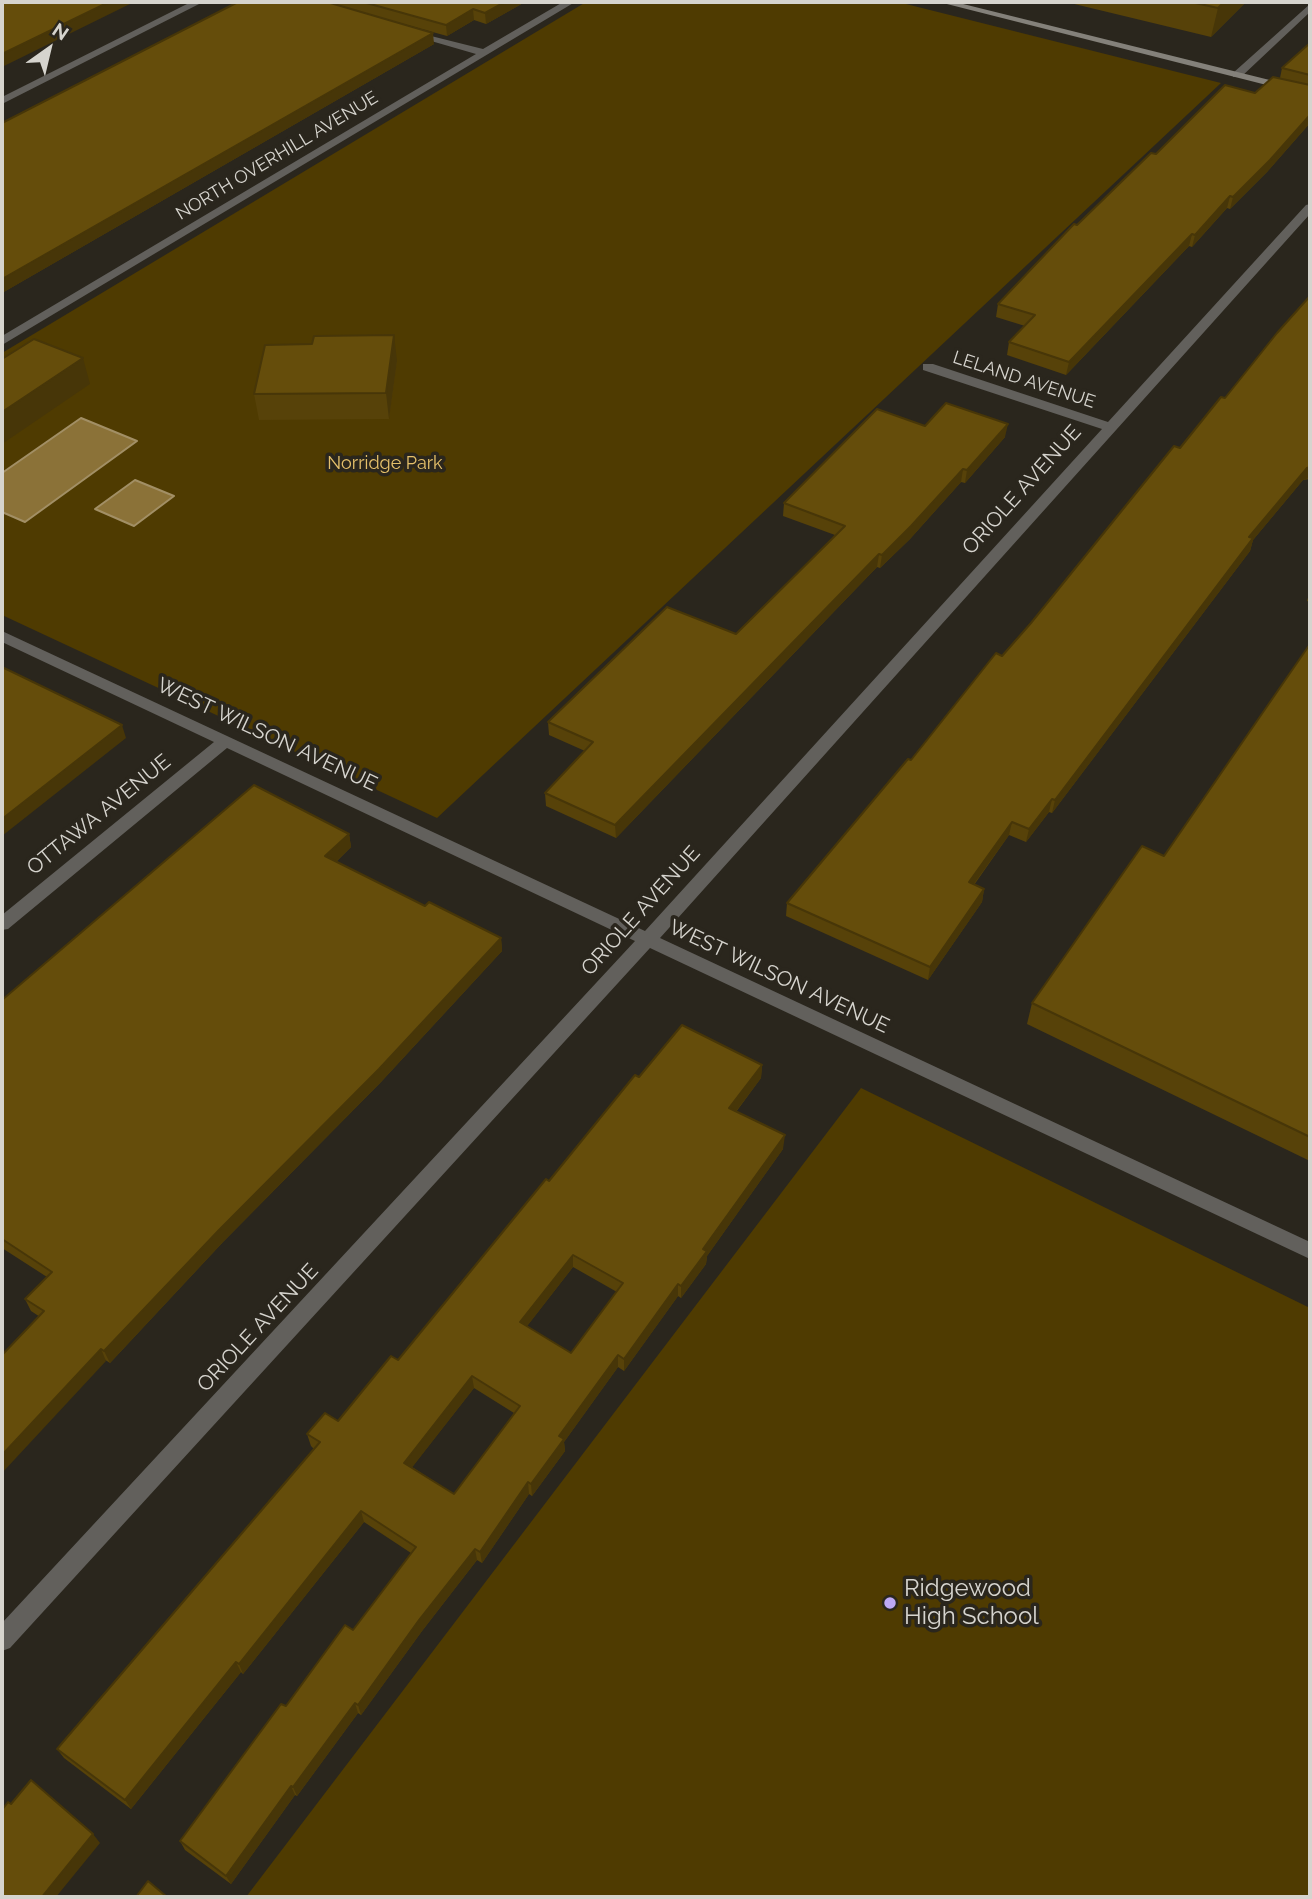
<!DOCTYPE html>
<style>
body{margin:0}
#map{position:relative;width:1312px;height:1899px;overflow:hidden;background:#2a261d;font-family:Raleway,sans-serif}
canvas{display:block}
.frame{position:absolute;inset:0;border:4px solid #d6d4ce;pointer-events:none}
.north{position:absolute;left:14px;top:14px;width:70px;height:70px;-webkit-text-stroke:5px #2a261d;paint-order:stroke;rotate:34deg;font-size:19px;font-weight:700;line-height:28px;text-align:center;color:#d6d4ce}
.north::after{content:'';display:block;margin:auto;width:24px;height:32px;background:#d6d4ce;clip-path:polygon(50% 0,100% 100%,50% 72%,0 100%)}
</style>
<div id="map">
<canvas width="1312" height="1899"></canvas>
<div class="frame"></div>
<div class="north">N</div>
</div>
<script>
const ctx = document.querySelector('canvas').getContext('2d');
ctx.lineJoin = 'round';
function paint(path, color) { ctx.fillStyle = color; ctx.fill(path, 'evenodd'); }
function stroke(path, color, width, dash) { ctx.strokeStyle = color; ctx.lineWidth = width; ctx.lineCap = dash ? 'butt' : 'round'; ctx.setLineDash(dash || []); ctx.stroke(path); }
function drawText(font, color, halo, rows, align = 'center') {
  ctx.font = font + ' Raleway,sans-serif'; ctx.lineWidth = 7; ctx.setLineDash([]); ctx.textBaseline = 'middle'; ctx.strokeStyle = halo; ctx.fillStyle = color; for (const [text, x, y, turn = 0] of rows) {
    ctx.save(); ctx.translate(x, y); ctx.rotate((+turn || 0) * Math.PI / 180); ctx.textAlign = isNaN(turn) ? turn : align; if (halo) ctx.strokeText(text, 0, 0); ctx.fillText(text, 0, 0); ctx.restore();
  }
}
paint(new Path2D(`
 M586 2H898L1221 83 437 818 2 615V353Z
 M861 1088 1310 1308V1897H246Z`), '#4f3b01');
const water = new Path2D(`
 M81 418 137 441 25 522 2 512V473Z
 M135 480 174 496 134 526 95 509Z`);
paint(water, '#8b7238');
stroke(water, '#a28f65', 2);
paint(new Path2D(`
 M191 2H203L2 104V97Z
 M563 2H575L2 345V336L476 54 407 34V30L483 49Z
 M1310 4V12L1241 77H1233V73Z
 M1310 204V214L660 938 1310 1242V1259L650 948 10 1648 2 1651V1623L635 941 227 748 8 929 2 930V915L214 742 2 642V631L645 931 1102 429 923 370V364H933L1108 422 1306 205Z`), '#62605c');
paint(new Path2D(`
 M939 2H955L1310 90V96Z`), '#84817a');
paint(new Path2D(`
 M238 2H525L486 24 474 20 447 36 378 17 434 44 2 293V123Z
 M1066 2H1246L1211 37Z
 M1310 43V123L1267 172 1230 209 1227 208 1192 247 1189 246 1066 375 1007 355 1009 342 1025 326 996 317 998 304 1077 225 1156 154 1280 78 1282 68Z
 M1310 296V479L1303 480 1253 540 1250 551 1052 813 1049 812 1026 842 1009 835 974 885 984 889 982 902 928 980 786 916 787 903 1031 623 1180 448 1225 398Z
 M397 361 389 419 259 420 254 394Z
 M925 426 1005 437 965 483 961 482 910 539 880 568 877 567 616 838 546 806 545 793 585 751 549 735 548 722 736 634 835 535 783 516 784 503Z
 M1310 591V602L1307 601Z
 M1310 644V1161L1027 1024 1032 1003 1164 856Z
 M349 834 351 847 336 862 425 906 501 938 502 951 381 1082 223 1242 110 1363 31 1311 25 1299 47 1277 2 1248V1000Z
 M762 1065 761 1078 736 1112 783 1149 707 1256 706 1264 681 1298 678 1296 624 1371 618 1367 564 1442 565 1451 532 1496 529 1494 482 1563 477 1560 422 1631 361 1715 358 1713 297 1796 295 1795 231 1884 185 1850 180 1841 286 1706 353 1630 411 1553 364 1522 243 1674 241 1672 131 1809 64 1758 57 1749 314 1449 311 1446 307 1434 338 1421 398 1360 639 1077ZM573 1267 617 1292 571 1353 527 1326ZM474 1388 514 1413 454 1494 412 1467Z`), '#574209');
paint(new Path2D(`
 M109 2H134L2 67V54Z
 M505 2H525L486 24 485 13Z
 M1224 2H1246L1211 37 1218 8Z
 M473 9 474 20 447 36 446 25Z
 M433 33 434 44 2 293V279Z
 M1310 115V123L1267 172 1230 209 1233 197Z
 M1230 196 1227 208 1192 247 1195 235Z
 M1192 234 1189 246 1066 375 1069 362Z
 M394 335 397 361 389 419 386 393Z
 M83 358 90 384 2 444V412Z
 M1008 424 1005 437 965 483 967 470Z
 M1310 467 1309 478 1303 480 1253 540 1250 551 1052 813 1055 800 1249 537 1307 468Z
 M963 469 961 482 910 539 880 568 882 555Z
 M879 554 877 567 616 838 615 825Z
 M122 725 126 738 2 836V819Z
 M1052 799 1049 812 1026 842 1029 829Z
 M1012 822 1009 835 966 895 969 882Z
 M349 834 351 847 327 870 325 856Z
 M984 889 982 902 928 980 930 967Z
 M501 938 502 951 381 1082 223 1242 110 1363 104 1351 219 1230Z
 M762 1065 761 1078 728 1122 729 1108Z
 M785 1135 783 1149 707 1256 706 1264 681 1298V1286L703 1249Z
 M573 1255V1267L521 1334 520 1322Z
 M678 1284V1296L624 1371V1359Z
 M101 1349 106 1361 2 1473V1455Z
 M618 1355V1367L564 1442 565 1451 532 1496 531 1484 559 1436Z
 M472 1376 474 1388 407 1474 404 1463Z
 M528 1482 529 1494 482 1563 480 1552Z
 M361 1511 364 1522 243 1674 239 1664Z
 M475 1549 477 1560 422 1631 361 1715 358 1705 419 1620Z
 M236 1662 241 1672 131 1809 125 1800Z
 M355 1703 358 1713 297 1796 293 1787Z
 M291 1786 295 1795 231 1884 226 1876Z
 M93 1834 100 1843 56 1897H42Z`), '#473608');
const building = new Path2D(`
 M2 2H109L2 54Z
 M238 2H327L433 33 2 279V123Z
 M363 2H505L485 13 473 9 446 25Z
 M1191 2H1224L1218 8Z
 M1310 43V75L1282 68Z
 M1273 77 1310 85V115L1270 160 1233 197 1230 196 1195 235 1192 234 1069 362 1009 342 1035 315 998 304 1074 224 1077 225 1151 153 1156 154 1225 85 1255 93Z
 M1310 296V467L1307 468 1249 537 1253 538 1055 800 1052 799 1029 829 1012 822 969 882 984 889 930 967 787 903 908 759 911 760 996 653 1002 656 1031 623 1174 446 1180 448 1221 397 1225 398 1277 333Z
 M394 335 386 393 254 394 265 345 312 344 314 336Z
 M34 339 83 358 2 412V359Z
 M946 403 1008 424 967 470 963 469 911 526 882 555 879 554 615 825 545 793 593 742 548 722 667 607 736 634 845 526 784 503 877 409 925 426Z
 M1310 644V1137L1032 1003 1142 846 1164 856Z
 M2 667 122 725 2 819Z
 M254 785 349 834 325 856 425 906 429 902 501 938 379 1069 219 1230 104 1351 101 1349 2 1455V1355L44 1311 25 1299 52 1272 2 1239V1000Z
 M682 1025 762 1065 729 1108 785 1135 703 1249 707 1251 681 1286 678 1284 624 1359 618 1355 559 1436 564 1439 531 1484 528 1482 480 1552 475 1549 419 1620 358 1705 355 1703 293 1787 291 1786 226 1876 180 1841 281 1704 286 1706 345 1625 353 1630 416 1547 361 1511 239 1664 236 1662 125 1800 57 1749 320 1442 307 1434 325 1413 338 1421 391 1356 398 1360 546 1179 549 1181 635 1075 639 1077ZM573 1255 623 1283 571 1353 520 1322ZM472 1376 520 1406 454 1494 404 1463Z
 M31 1780 93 1834 42 1897H2V1810L8 1802 11 1804Z
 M148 1881 167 1897H136Z`);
paint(building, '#654d0b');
stroke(building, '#473608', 2);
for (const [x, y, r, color] of [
 [890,1603,7,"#bea9f5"]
]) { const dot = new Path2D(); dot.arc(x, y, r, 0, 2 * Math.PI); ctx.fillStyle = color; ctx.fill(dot); stroke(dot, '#2a261d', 2.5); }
drawText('18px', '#d6d4ce', '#2a261d', [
 ["NORTH OVERHILL AVENUE",277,156,-31],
 ["LELAND AVENUE",1024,380,18]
]);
drawText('18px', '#e5c06a', '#2a261d', [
 ["Norridge Park",385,464]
]);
drawText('21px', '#d6d4ce', '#2a261d', [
 ["ORIOLE AVENUE",1022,490,-48],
 ["WEST WILSON AVENUE",267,735,25],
 ["OTTAWA AVENUE",99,815,-39],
 ["ORIOLE AVENUE",641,911,-48],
 ["WEST WILSON AVENUE",779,977,25],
 ["ORIOLE AVENUE",258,1328,-47]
]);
drawText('24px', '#d6d4ce', '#2a261d', [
 ["Ridgewood",904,1589],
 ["High School",904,1617]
], 'left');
</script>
